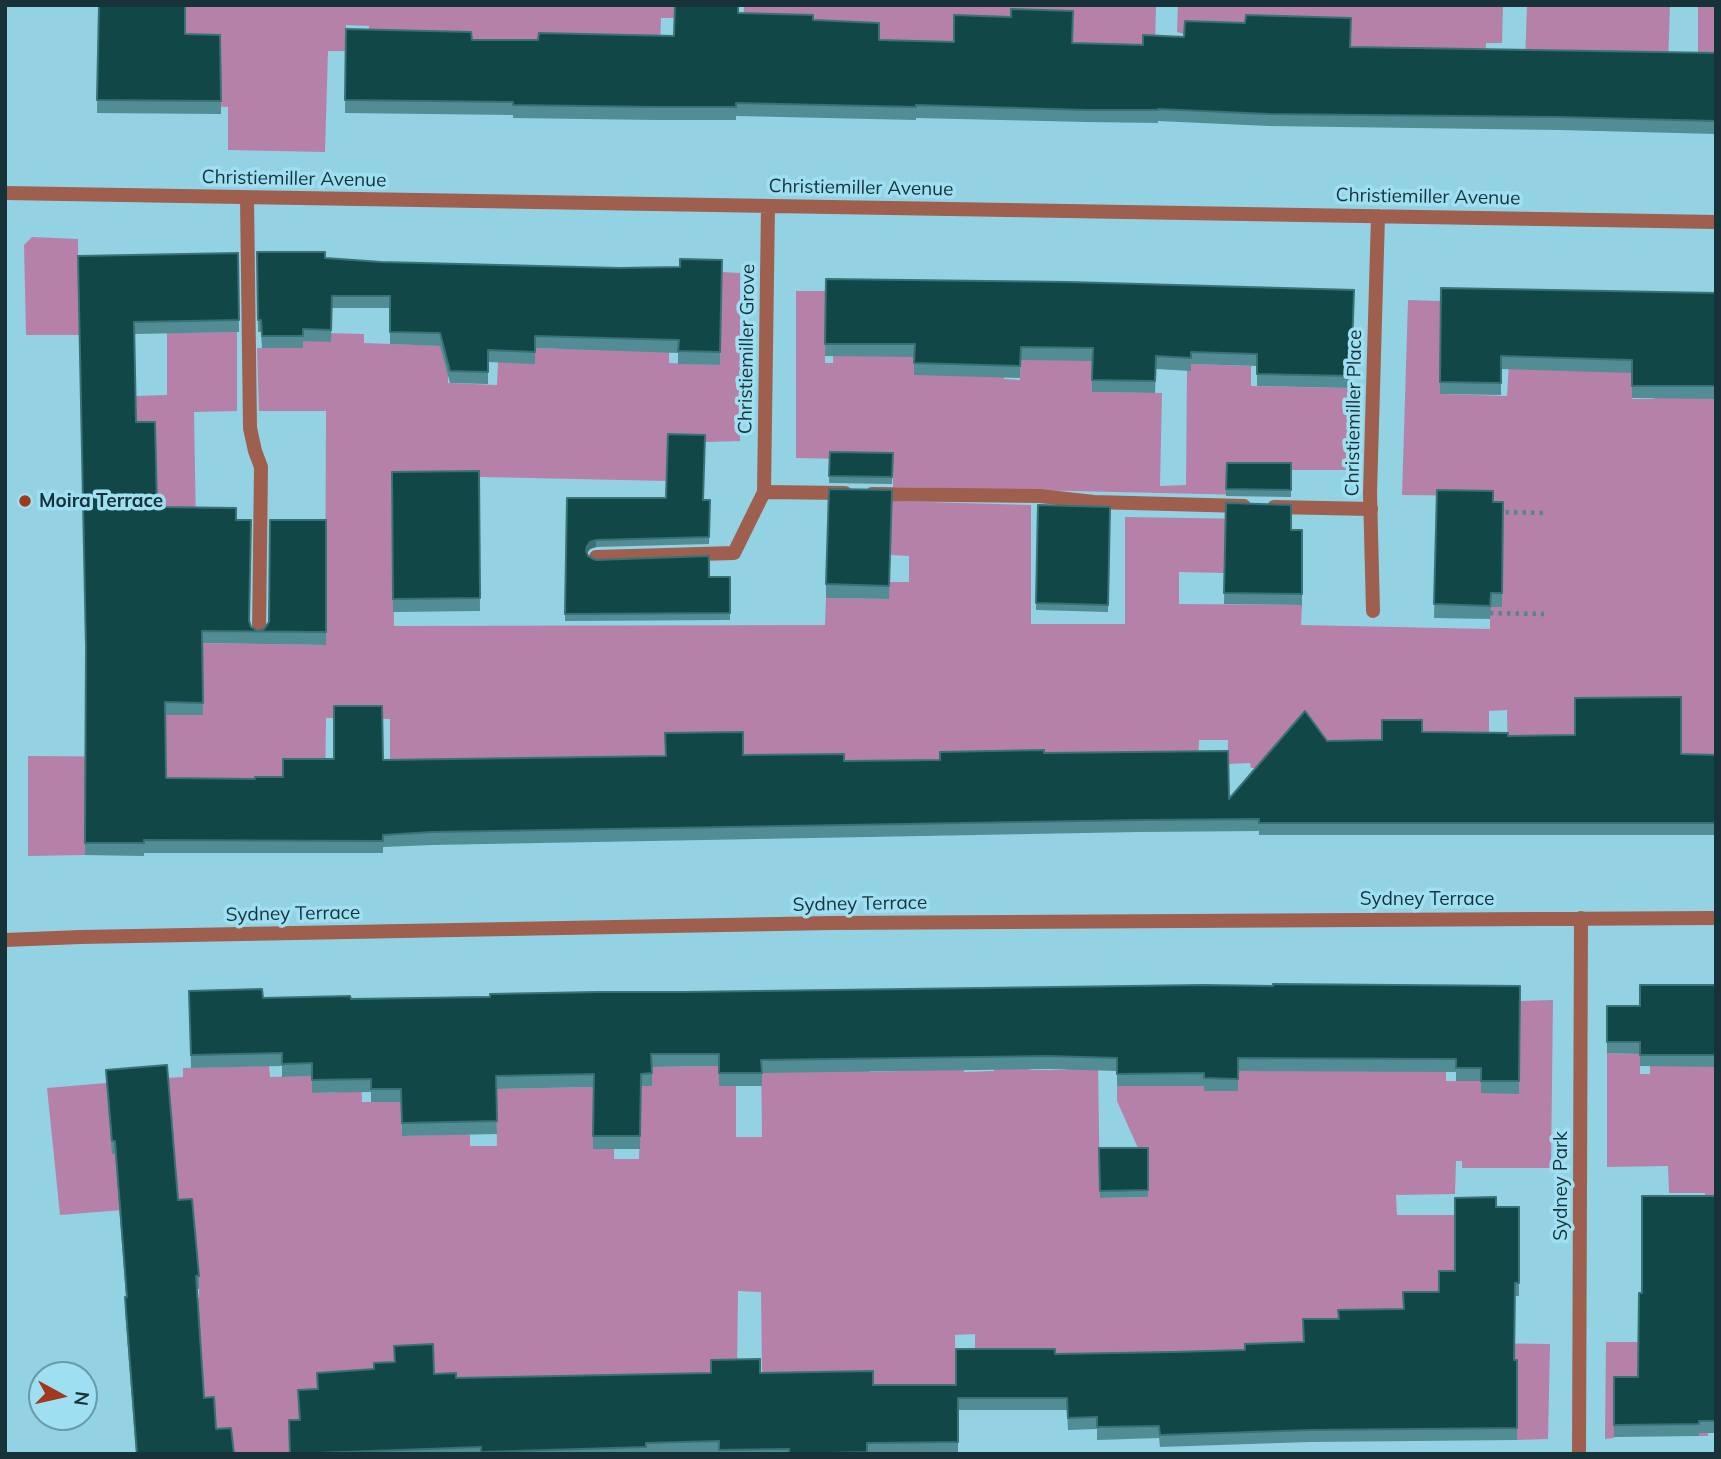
<!DOCTYPE html>
<style>
body{margin:0}
#map{position:relative;width:1721px;height:1459px;overflow:hidden;background:#92d2e3;font-family:Mulish,sans-serif}
canvas{display:block}
.frame{position:absolute;inset:0;border:7px solid #173238;pointer-events:none}
.north{position:absolute;left:28px;top:1361px;width:70px;height:70px;box-sizing:border-box;background:#9edff1;border:2px solid #689aa7;border-radius:50%;rotate:98deg;font-size:19px;font-weight:700;line-height:28px;text-align:center;color:#173238}
.north::after{content:'';display:block;margin:auto;width:24px;height:32px;background:#a1391c;clip-path:polygon(50% 0,100% 100%,50% 72%,0 100%)}
</style>
<div id="map">
<canvas width="1721" height="1459"></canvas>
<div class="frame"></div>
<div class="north">N</div>
</div>
<script>
const ctx = document.querySelector('canvas').getContext('2d');
ctx.lineJoin = 'round';
function paint(path, color) { ctx.fillStyle = color; ctx.fill(path, 'evenodd'); }
function stroke(path, color, width, dash) { ctx.strokeStyle = color; ctx.lineWidth = width; ctx.lineCap = dash ? 'butt' : 'round'; ctx.setLineDash(dash || []); ctx.stroke(path); }
function drawText(font, color, halo, rows, align = 'center') {
  ctx.font = font + ' Mulish,sans-serif'; ctx.lineWidth = 7; ctx.setLineDash([]); ctx.textBaseline = 'middle'; ctx.strokeStyle = halo; ctx.fillStyle = color; for (const [text, x, y, turn = 0] of rows) {
    ctx.save(); ctx.translate(x, y); ctx.rotate((+turn || 0) * Math.PI / 180); ctx.textAlign = isNaN(turn) ? turn : align; if (halo) ctx.strokeText(text, 0, 0); ctx.fillText(text, 0, 0); ctx.restore();
  }
}
paint(new Path2D(`
 M185 5H708V18H661L660 49 369 42V26L346 25 345 51H328L325 152 228 150V107L204 106 185 47Z
 M744 5H1156L1155 48 1072 57 1073 24 954 54 879 53V36L742 50Z
 M1178 5H1503L1502 43H1486L1485 61H1350V30L1245 36 1185 34 1177 32Z
 M1527 5H1670L1668 65 1525 63Z
 M1698 5H1716V66H1698Z
 M32 237 78 239 79 335H26L24 245Z
 M722 272 740 273V441L705 442 667 481 391 475 394 626 825 625 826 598 888 599 890 582H909V556L891 555V501L1031 505V624H1125V517L1254 519 1224 573 1179 572V604L1302 605 1301 625 1490 629V607L1502 606 1503 516H1493V496L1402 495 1408 300 1441 301V394L1507 396 1510 345 1632 371V399H1654V372L1706 399H1716V767L1575 746 1508 767 1507 710 1489 711V746L1382 753 1290 768H1251L1250 763 1228 764V740H1199L1198 764 666 770 390 781V719L326 718 325 790 244 791 86 767 85 855 28 856V756L165 757V715H203L136 435 135 396 167 395V333L237 332V411L194 412 198 643 325 645 326 411H259L257 348H303V323L326 333 364 334V343L448 346V383L497 385 499 337 535 348 564 349 565 339 669 342V363L720 365Z
 M796 291H826L825 363H833V355L1004 325V379L1020 380 1021 360 1093 326 1092 392 1162 393 1160 486 1186 485 1187 370H1191V364L1251 366V386L1351 388 1348 470H1250L1249 495 893 487V460L796 458Z
 M1553 1000 1551 1168H1462V1161H1456L1455 1194 1396 1195 1397 1215H1455L1480 1343 1550 1344 1548 1439 1517 1440V1373L1304 1380 975 1361V1334L955 1335 956 1395 763 1446 761 1292 738 1291 737 1372 481 1454 395 1359V1374L318 1402 289 1454H232L206 1443 196 1298 199 1297V1289L192 1212 185 1205 60 1215 47 1088 106 1083 113 1154 167 1078 183 1077V1068L269 1066 270 1077 312 1076 313 1093H336L361 1075 362 1102H401L402 1136 436 1135 470 1101V1146H497L496 1089 593 1087V1149H614V1159H639L641 1086 651 1067 719 1066V1086H736V1137H762L761 1048 870 1062V1072L901 1071V1062H964V1072L994 1071V1062L1032 1070H1064L1098 1062 1100 1198 1147 1197 1148 1156 1141 1155 1117 1101V1086H1171L1172 1067 1237 1091 1238 1069 1446 1051V1081H1481L1519 1093 1520 1001Z
 M1716 1032V1212L1706 1208 1705 1193H1669L1668 1166 1607 1167V1053L1640 1054V1074H1650V1066Z
 M1705 1293H1716V1359H1706L1708 1436H1699L1698 1368 1638 1369V1389H1614V1438L1605 1439 1606 1342H1678L1679 1305H1705Z`), '#b681a9');
stroke(new Path2D(`
 M1497 512 1546 513
 M1490 613 1544 614`), '#568490', 4.5, [3.5, 5]);
stroke(new Path2D(`
 M247 198 250 428 255 451 261 467 259 634
 M872 494 1040 496 1094 502 1244 506
 M1274 507 1371 509
 M596 557 734 553 764 492 845 493`), '#9f5f4e', 14);
stroke(new Path2D(`
 M5 193 1716 222
 M764 492 768 206
 M1373 611 1370 493 1378 216
 M5 940 81 937 831 923 1716 918
 M1579 1454 1581 918`), '#9f5f4e', 14);
paint(new Path2D(`
 M99 5 185 34 220 35 221 114 97 113Z
 M738 13 813 20 879 40 1716 53V134L1559 130 1269 126 1158 121V123L1087 122 916 118V120L736 116V120H657L513 118V115L345 113 346 29 472 40H538L674 36Z
 M257 252 325 258 381 262 619 268 680 267 722 260 720 365 678 364V353L535 348V364L488 362V384L450 383 440 346 390 344V308H332L331 342 303 341V348H262L261 332H258Z
 M238 253 239 332 134 334 136 422 157 507 236 520 250 622 251 627 258 631 264 629 326 520V645L202 643 203 715H165L166 778 255 779 283 777 383 760 665 756V733L743 755 844 761 940 760 1044 753 1229 799 1327 741 1382 740 1422 732 1508 736 1681 754 1716 755V835H1259V831L1139 832 432 845 383 847V853H144V856L85 855 86 658 78 256Z
 M826 279 1354 290 1351 388 1257 386V366L1191 364V371L1156 369 1155 393 1092 392V361L1021 360 1020 378 914 375V357L825 356Z
 M1441 288 1716 293V399L1632 398V373L1501 369V395L1440 394Z
 M830 452 893 453 892 484 829 483Z
 M1291 463V497L1226 496V489Z
 M479 471 480 611 393 612 392 472Z
 M1437 490 1493 502H1503L1502 607H1491L1490 619 1434 618Z
 M567 498 710 500 709 544 596 547 590 549 587 553 588 556 596 560 709 577H730V620L565 621Z
 M892 503 889 599 826 598V584Z
 M1226 503 1291 530H1302V605L1224 604Z
 M1110 507 1108 612 1036 610V603Z
 M1716 985V1067L1640 1066V1054L1607 1053V1006H1640Z
 M1273 986H1520L1519 1094 1481 1093V1081H1456V1072L1238 1071V1091H1204V1086H1117V1071L1048 1069 762 1073V1086H719V1066L652 1067V1086H641L640 1149H593V1087L496 1089 497 1134 402 1136 401 1102H371V1092L312 1093V1076L282 1077V1066L191 1068 189 991 263 998 351 999 685 992Z
 M106 1070 178 1200 199 1276V1289H197L204 1398 216 1429 234 1454H136L125 1310 126 1297 115 1154H112L106 1083Z
 M1099 1148H1148V1197L1100 1198Z
 M1716 1196V1433H1699V1436L1614 1437V1377H1638L1642 1293Z
 M1496 1207H1519V1296H1515L1514 1360H1517V1440L1310 1442 1160 1447 1159 1438 1097 1440V1429L1068 1430 1067 1410H958V1454H289L299 1420 298 1390 318 1389 394 1362V1346L434 1374 456 1378 760 1373 873 1385H956L1055 1354 1245 1350 1303 1342 1339 1319 1403 1309 1439 1292 1455 1271Z`), '#528c95');
paint(new Path2D(`
 M596 540V547L590 549 587 553 586 558 587 546 590 542Z`), '#387176');
const building = new Path2D(`
 M99 5H185V34L220 35 221 101 97 100Z
 M675 5 738 6V13L813 15V20L879 23V40L954 42V15L1011 17V9L1073 11 1072 43 1143 45V35L1184 37 1185 21 1245 23 1246 15 1351 18 1350 47 1716 53V121L1559 117 1269 114 1158 109V110H1087L916 105V107L736 103V107H657L513 105V102L345 100 346 29 471 32 472 40H538L539 33 674 36Z
 M257 252H325V258L381 262 619 268 680 267V259L722 260 720 352 678 351 679 340 535 336V352L488 350V372L450 371 440 333 390 332V296H332L331 330 303 329V336H262L261 320H258Z
 M238 253 239 320 134 322 136 422H155L157 507 236 508V520H251L249 621 251 627 258 631 264 629 269 622 270 520H326V632L202 631 203 703 165 702 166 778 255 779V777H283V759H334V706H382L383 760 666 756 665 733 743 732V755L844 754V761L940 760V752L1044 750V753L1228 751 1229 799 1305 711 1327 741 1382 740V720H1422V732L1508 733V736L1575 735V698L1681 697V754L1716 755V823H1259V819L1139 820 432 832 383 835V841L144 840V843H85L86 647 78 256Z
 M826 279 1068 282 1354 290 1351 376 1257 374V354L1191 352V358L1156 356 1155 381 1092 380 1093 348 1021 347 1020 366 914 363 915 344H825Z
 M1441 288 1716 293V386H1632V360L1501 356V383L1440 382Z
 M668 434 705 435 703 500H710L709 537 596 540 590 542 587 546 586 551 588 556 596 560 709 556V577H730V613L565 614 567 498H666Z
 M830 452 893 453 892 477 829 476Z
 M1227 463H1291V490L1226 489Z
 M479 471 480 598 393 599 392 472Z
 M829 489 892 490 889 586 826 584Z
 M1437 490 1493 491V502H1503L1502 593H1491L1490 606 1434 604Z
 M1226 503 1291 505V530H1302V594L1224 593Z
 M1038 505 1110 507 1108 605 1036 603Z
 M1273 984 1520 986 1519 1081H1481V1068H1456V1059L1238 1058V1079L1204 1078V1073L1117 1074V1058L1048 1056 761 1060 762 1073H719V1054H651L652 1073 641 1074 640 1136H593L594 1074 496 1076 497 1121 402 1123 401 1089H371V1079L312 1080V1063L282 1064V1053L191 1055 189 991 262 989 263 998 350 996 351 999 490 997V994L598 992H685L1204 985 1273 986Z
 M1640 985H1716V1055H1640V1042H1607V1006H1640Z
 M167 1065 178 1200 192 1199 199 1276H196L204 1398 214 1397 216 1429 231 1428 234 1454H137L125 1297H127L115 1141H112L106 1070Z
 M1099 1148H1148V1190L1100 1191Z
 M1642 1196H1716V1421H1699V1424L1614 1425V1377H1638L1639 1293H1642Z
 M1496 1197V1207H1519V1283H1515L1514 1360H1517V1428L1310 1430 1160 1435 1159 1426 1097 1427V1417L1068 1418 1067 1398H958V1442L867 1443V1452L789 1454V1449L719 1450V1441L646 1443V1447L481 1452V1447L290 1454 289 1420H300L298 1390 318 1389 317 1373 374 1369V1363L395 1362 394 1346 433 1344 434 1374 456 1373V1378L711 1373V1360L760 1359V1373L873 1371V1385H956V1349H1055V1354L1174 1352 1245 1350V1344L1304 1342 1303 1319H1339L1338 1310 1404 1309 1403 1292H1439V1271H1455V1198Z`);
paint(building, '#114747');
stroke(building, '#387176', 2);
for (const [x, y, r, color] of [
 [25,501,7,"#a1391c"]
]) { const dot = new Path2D(); dot.arc(x, y, r, 0, 2 * Math.PI); ctx.fillStyle = color; ctx.fill(dot); stroke(dot, '#9edff1', 2.5); }
drawText('19px', '#173238', '#9edff1', [
 ["Christiemiller Avenue",294,179,1],
 ["Christiemiller Avenue",861,188,1],
 ["Christiemiller Avenue",1428,197,1],
 ["Christiemiller Grove",747,349,-89],
 ["Christiemiller Place",1354,413,-89],
 ["Sydney Terrace",1427,899],
 ["Sydney Terrace",860,904,-1],
 ["Sydney Terrace",293,914,-1],
 ["Sydney Park",1561,1186,-90]
]);
drawText('bold 19px', '#173238', '#9edff1', [
 ["Moira Terrace",39,501]
], 'left');
</script>
